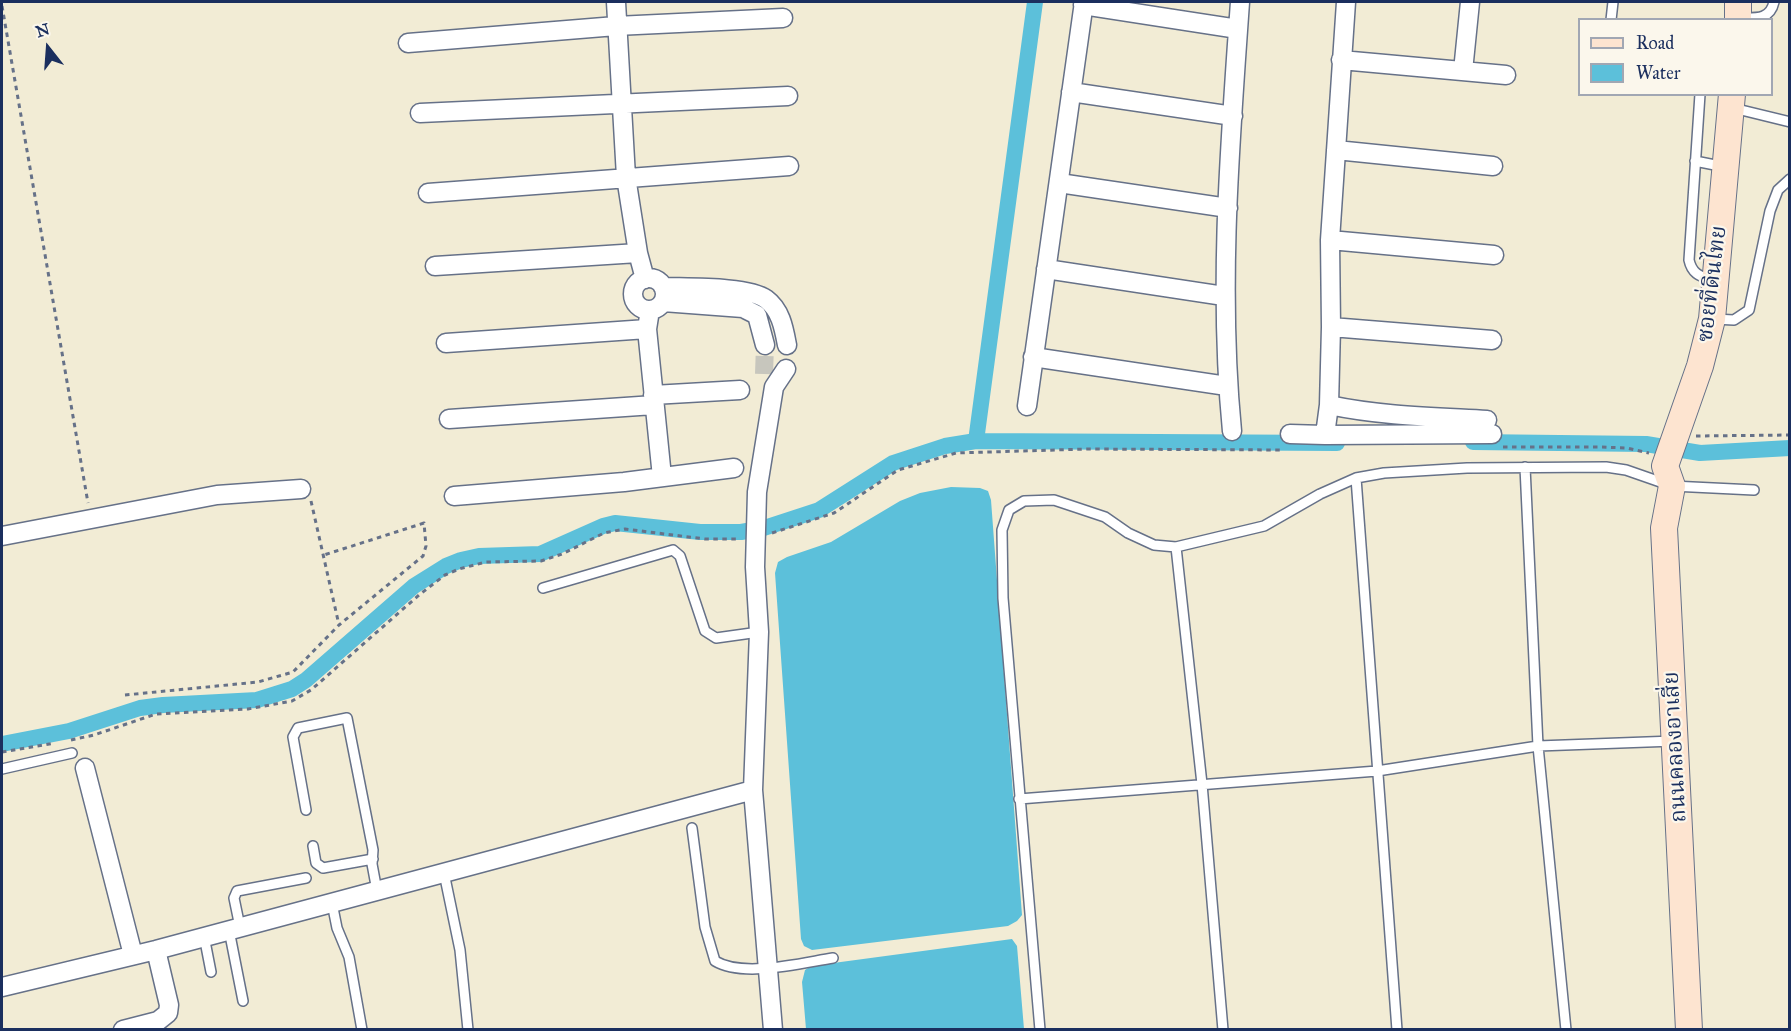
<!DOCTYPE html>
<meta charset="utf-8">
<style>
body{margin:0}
#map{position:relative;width:1791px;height:1031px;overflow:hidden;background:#f2ecd5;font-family:"IM FELL Great Primer",serif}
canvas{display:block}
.frame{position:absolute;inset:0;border:3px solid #1b2f5e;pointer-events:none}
.legend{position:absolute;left:1578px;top:18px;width:195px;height:78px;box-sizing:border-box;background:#fbf7ec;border:2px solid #a1a7b3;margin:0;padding:8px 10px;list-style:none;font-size:18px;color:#1b2f5e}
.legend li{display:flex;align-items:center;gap:12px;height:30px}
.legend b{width:30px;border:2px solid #a1a7b3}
.north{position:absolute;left:18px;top:18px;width:60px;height:60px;-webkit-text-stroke:4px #fbf7ec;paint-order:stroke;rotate:343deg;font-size:16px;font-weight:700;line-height:24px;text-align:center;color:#1b2f5e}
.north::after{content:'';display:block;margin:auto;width:21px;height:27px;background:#1b2f5e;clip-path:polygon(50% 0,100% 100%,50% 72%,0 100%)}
</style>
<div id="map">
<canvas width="1791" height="1031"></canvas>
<div class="frame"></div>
<ul class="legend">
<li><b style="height:8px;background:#fde4d0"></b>Road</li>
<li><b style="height:16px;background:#5cc0da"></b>Water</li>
</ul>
<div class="north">N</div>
</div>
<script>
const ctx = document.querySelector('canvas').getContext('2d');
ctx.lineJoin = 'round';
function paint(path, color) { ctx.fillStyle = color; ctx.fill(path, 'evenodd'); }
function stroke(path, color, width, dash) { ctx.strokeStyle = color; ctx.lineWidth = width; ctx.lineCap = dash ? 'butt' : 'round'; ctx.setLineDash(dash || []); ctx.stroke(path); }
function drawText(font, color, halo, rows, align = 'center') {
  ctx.font = font + ' "IM FELL Great Primer","Noto Serif Thai",serif'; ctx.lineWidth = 4.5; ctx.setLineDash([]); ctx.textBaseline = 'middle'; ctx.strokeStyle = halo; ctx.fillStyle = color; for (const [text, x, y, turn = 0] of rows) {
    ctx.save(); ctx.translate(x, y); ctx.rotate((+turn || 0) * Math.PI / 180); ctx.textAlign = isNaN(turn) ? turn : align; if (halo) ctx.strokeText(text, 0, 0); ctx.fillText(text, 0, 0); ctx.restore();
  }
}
paint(new Path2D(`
 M951 487 980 488 988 491 991 500 1022 915 1017 921 1008 926 812 950 804 946 801 939 775 573 778 562 787 557 831 542 900 501 920 493Z
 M1012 939 1017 946 1024 1029H806L802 982 805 970 811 966Z`), '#5cc0da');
stroke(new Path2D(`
 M976 441 1035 2
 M1473 442 1646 444 1700 453 1790 448
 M2 744 69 731 140 708 163 705 257 700 292 689 306 680 414 586 446 566 461 560 479 556 540 554 603 526 615 523 700 532H741L764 528 819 510 893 463 945 446 976 441 1337 443`), '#5cc0da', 16);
stroke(new Path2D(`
 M764 374 765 345`), '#c7c6bd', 18, [18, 9]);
const lane = new Path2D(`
 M1740 18C1756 18 1770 20 1774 2
 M1611 20 1613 2
 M1700 94 1689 260C1692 274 1700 276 1713 281
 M1733 108 1790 122
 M1695 161 1725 167
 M1714 319 1734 320 1749 310 1770 211 1778 190 1790 179
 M1525 467 1538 746 1566 1030
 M1356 478 1397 1030
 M1176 547 1202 784 1223 1030
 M543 588 673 550 680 556 705 631 716 638 759 632
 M2 769 72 753
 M1019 799 1377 771 1538 746 1674 741
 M306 810 293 737 298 728 347 718 373 850 372 864 377 891
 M692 828 705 927 715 961C743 978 801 963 833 958
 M313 846 316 863 323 868 373 859
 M444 873 460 950 468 1030
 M332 903 337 928 349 957 362 1030
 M240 927 234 898 237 891 306 878
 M229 930 243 1001
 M204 936 211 972
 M1040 1030 1003 598 1002 530 1009 510 1024 501 1054 500 1105 517 1128 533 1154 545 1176 547 1264 526 1320 494 1356 478 1384 473 1467 468 1606 467 1626 470 1672 486 1754 490`);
const street = new Path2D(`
 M616 2 626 177 638 253 645 279
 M1346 2 1330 240 1331 327 1329 405C1381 416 1435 417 1487 420
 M1083 5 1238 29
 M408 43 616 26 783 18
 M1341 60 1506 75
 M1463 71 1470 2
 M1071 92 1233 116
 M420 113 788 96
 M1336 150 1493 166
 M1059 183 1228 208
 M428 193 789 166
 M1330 240 1494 255
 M435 266 638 253
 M1046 269 1224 296
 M633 294a16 16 0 1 1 32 0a16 16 0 1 1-32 0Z
 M663 287C687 288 748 286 766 299 781 310 784 329 787 345
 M663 302 743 308 757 315 765 345
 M650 310 647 329 662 477
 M1331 327 1492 340
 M446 343 647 329
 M1033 357 1227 386
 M653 395 740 390
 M1027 406 1084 2
 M449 419 654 405
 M1232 431C1218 288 1230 144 1240 2
 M1290 434 1325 435 1329 405
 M1325 435 1492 434
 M454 496 624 482 734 468
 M2 536 217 495 301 489
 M85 768 133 955
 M2 987 156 950 753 790
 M123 1030 158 1021 168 1013 169 1005 156 950
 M773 1030 753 790 759 632 755 567 757 492 774 387 786 369`);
const secondary = new Path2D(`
 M1738 20V2
 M1689 1030 1664 528 1672 486 1665 466 1700 366 1712 319 1732 94`);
stroke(lane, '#667188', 12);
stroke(street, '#667188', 21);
stroke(secondary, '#667188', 28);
stroke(new Path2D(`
 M2 6 88 503
 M1696 436 1790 435
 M1503 447H1599L1627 448 1649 453
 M311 501 339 625
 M772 533 834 513 898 470 956 453 1088 449 1283 450
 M125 695 258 682 293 672 339 625 423 556 426 546 424 523 324 555
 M71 740 94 735 156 714 248 709 292 701 311 690 419 595 445 575 459 569 486 562 541 561 562 554 604 533 625 529 705 539H739
 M2 752 55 743`), '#667188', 3, [4.5, 4.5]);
stroke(lane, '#fff', 9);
stroke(street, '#fff', 18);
stroke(secondary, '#fde4d0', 26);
drawText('22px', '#1b2f5e', '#fbf7ec', [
 ["ซอยที่ดินไทย",1713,284,-83],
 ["ถนนคลองอาเสี่ย",1676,747,-93]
]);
</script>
